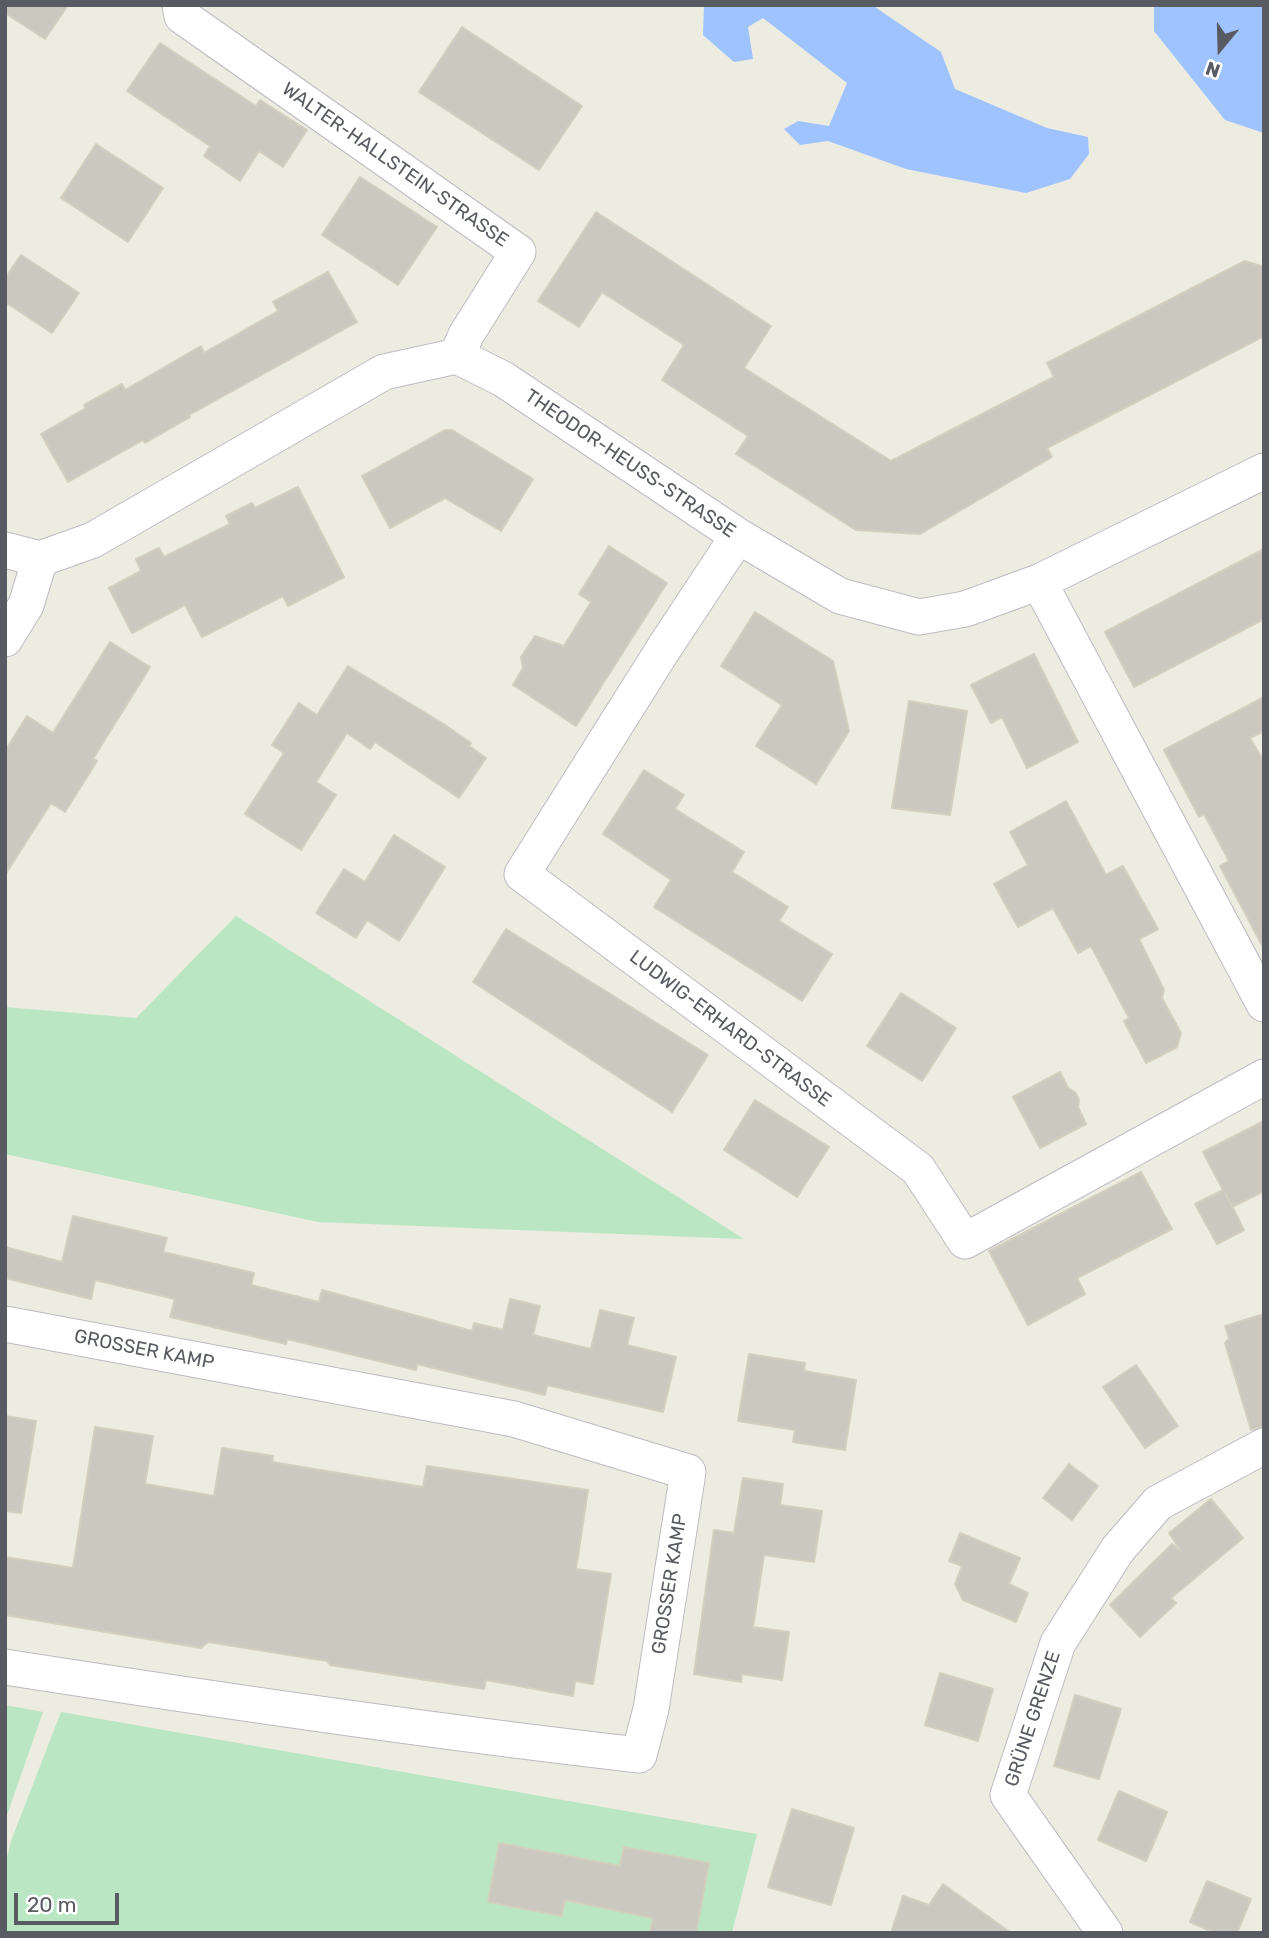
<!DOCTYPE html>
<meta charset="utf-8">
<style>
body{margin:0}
#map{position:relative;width:1269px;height:1938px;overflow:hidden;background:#edece0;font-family:Rubik,sans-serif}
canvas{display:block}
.frame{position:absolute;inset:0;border:7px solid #595b62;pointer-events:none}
.north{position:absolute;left:1185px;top:14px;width:70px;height:70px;-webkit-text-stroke:5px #fff;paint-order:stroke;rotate:199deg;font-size:19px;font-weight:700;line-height:28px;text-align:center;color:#595b62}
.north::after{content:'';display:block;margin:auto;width:24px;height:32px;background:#595b62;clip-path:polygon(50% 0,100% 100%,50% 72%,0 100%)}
.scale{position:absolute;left:14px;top:1893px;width:105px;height:32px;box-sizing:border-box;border:4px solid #595b62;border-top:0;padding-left:9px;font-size:21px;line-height:24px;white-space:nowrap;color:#595b62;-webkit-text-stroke:5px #fff;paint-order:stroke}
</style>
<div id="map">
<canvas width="1269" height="1938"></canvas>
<div class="frame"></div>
<div class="north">N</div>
<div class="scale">20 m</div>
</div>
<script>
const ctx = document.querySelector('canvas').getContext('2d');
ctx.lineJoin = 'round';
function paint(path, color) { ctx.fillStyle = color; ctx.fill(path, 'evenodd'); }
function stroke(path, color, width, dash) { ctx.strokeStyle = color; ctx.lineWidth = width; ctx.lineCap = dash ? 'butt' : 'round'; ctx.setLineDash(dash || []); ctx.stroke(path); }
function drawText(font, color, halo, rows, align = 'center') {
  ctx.font = font + ' Rubik,sans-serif'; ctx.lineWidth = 5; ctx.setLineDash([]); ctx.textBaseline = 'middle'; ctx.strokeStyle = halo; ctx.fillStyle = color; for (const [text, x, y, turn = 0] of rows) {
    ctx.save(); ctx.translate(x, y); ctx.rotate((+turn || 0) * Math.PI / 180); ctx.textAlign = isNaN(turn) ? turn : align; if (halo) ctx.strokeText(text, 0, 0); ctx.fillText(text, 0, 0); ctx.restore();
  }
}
paint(new Path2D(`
 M236 916 744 1239 318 1222 5 1154V1007L136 1018Z
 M5 1705 43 1712 5 1821Z
 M61 1712 757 1834 732 1933H5V1866L11 1841Z`), '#bae6c3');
paint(new Path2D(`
 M704 5H872L941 52 955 89 1047 128 1088 137 1089 154 1070 179 1026 193 906 169 828 141 800 145 784 129 798 121 829 126 847 83 763 18 748 27 753 59 734 62 703 35Z
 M1154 5H1264V133L1225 120 1154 31Z`), '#9ec3ff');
const building = new Path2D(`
 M5 5H68L45 39 5 13Z
 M462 27 582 106 539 170 419 92Z
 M160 43 256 106 260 100 307 130 283 167 259 151 240 181 204 156 210 146 127 91Z
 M96 144 163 188 128 242 61 198Z
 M360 177 437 227 398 285 322 235Z
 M596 212 771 326 744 368 891 461 1054 377 1047 363 1245 261 1264 267V336L1047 448 1052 457 920 534 856 530 736 454 748 436 662 380 684 345 602 292 579 327 538 301Z
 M21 255 79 293 52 333 5 302V278Z
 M328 272 357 322 189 415 190 417 145 443 143 440 68 482 41 434 86 408 84 405 122 384 125 390 201 346 204 353 278 311 273 302Z
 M445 430H452L533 479 501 531 445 498 390 528 362 476Z
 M298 487 344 577 288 606 283 596 202 637 185 605 132 633 109 588 141 571 136 559 159 548 164 557 230 524 226 516 252 503 255 508Z
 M609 546 667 583 576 726 513 685 523 668 521 657 535 636 564 646 591 602 579 594Z
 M1264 549V619L1134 687 1105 632Z
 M755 612 833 661 849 731 816 784 756 746 782 705 721 666Z
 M110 642 150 667 93 759 97 761 65 812 51 803 5 875V751L27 716 53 733Z
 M1034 654 1078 742 1027 768 1002 717 991 723 971 685Z
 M348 666 442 723 471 743 469 746 486 758 459 798 375 742 370 749 347 733 316 782 336 795 301 850 245 814 284 753 272 745 299 703 317 715Z
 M1264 697V731L1250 738 1264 762V949L1220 866 1229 861 1204 814 1199 817 1164 750Z
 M909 701 967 711 950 815 892 808Z
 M644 770 684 795 675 809 744 852 732 872 788 907 779 921 832 954 802 1001 654 907 671 880 603 834Z
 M1066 801 1106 875 1123 866 1158 929 1139 939 1164 990 1162 998 1181 1033 1177 1047 1146 1063 1124 1021 1129 1018 1091 946 1078 953 1053 908 1018 927 994 884 1028 865 1010 832Z
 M394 835 445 867 399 941 367 920 356 938 316 913 344 869 365 882Z
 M506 929 708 1055 672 1112 473 982Z
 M901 993 956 1028 922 1081 867 1046Z
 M1060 1072 1068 1088 1075 1092 1079 1100 1078 1107 1086 1124 1040 1148 1013 1097Z
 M755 1100 829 1147 797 1197 724 1150Z
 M1264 1121V1191L1232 1207 1226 1194 1244 1230 1217 1244 1195 1204 1223 1190 1203 1152Z
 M1141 1172 1172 1229 1077 1278 1085 1294 1028 1325 989 1251Z
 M73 1216 167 1238 163 1252 254 1273 251 1285 319 1302 322 1290 472 1331 474 1323 503 1330 510 1299 540 1306 533 1335 591 1349 600 1310 634 1318 627 1345 676 1357 663 1412 547 1385 545 1395 417 1364 416 1370 287 1339 286 1344 170 1317 175 1299 95 1280 91 1299 5 1278V1247L62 1262Z
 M1264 1314V1426L1251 1430 1225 1343 1229 1338 1225 1326Z
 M749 1354 805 1363 804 1371 856 1380 845 1450 793 1442 795 1430 738 1421Z
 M1136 1365 1178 1426 1145 1448 1103 1387Z
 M5 1416 36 1421 21 1513 5 1511Z
 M95 1427 153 1436 145 1484 214 1496 222 1448 273 1456 272 1462 423 1487 427 1466 588 1490 576 1569 611 1574 593 1684 575 1681 573 1696 486 1680 484 1689 330 1665 327 1661 208 1642 201 1648 5 1615V1557L73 1568Z
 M1069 1464 1098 1486 1072 1520 1043 1498Z
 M743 1478 783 1484 780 1505 822 1511 814 1562 764 1555 753 1627 789 1632 782 1680 742 1674 741 1682 694 1674 714 1530 734 1533Z
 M1211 1499 1243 1538 1171 1598 1176 1603 1140 1637 1110 1605 1172 1544 1181 1551 1169 1533Z
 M960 1533 1020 1558 1009 1584 1028 1593 1016 1622 963 1600 955 1584 962 1566 949 1561Z
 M940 1673 993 1689 978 1741 925 1725Z
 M1075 1695 1121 1709 1099 1779 1054 1766Z
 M1119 1791 1167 1812 1146 1861 1098 1840Z
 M792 1809 854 1828 831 1905 768 1887Z
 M499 1843 620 1866 624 1847 709 1863 696 1933H650L653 1918 565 1900 562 1916 488 1902Z
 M1207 1881 1251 1899 1237 1933H1215L1190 1922Z
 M943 1884 1011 1933H891L903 1896 929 1905Z`);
paint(building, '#cac8bf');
stroke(building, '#d2cfbe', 2);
const minor = new Path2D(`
 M180 5 182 16 518 252 466 335 457 356
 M738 536 664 648 522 874 918 1169 965 1241 1264 1077
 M5 550 40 559 93 540 384 372 457 356 503 379 738 536 840 596 919 617 965 609 1039 582 1264 471
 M1039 582 1264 1004
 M5 639 26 605 40 559
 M5 1324 514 1419 688 1472 651 1709 639 1755C427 1731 216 1700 5 1667
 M1105 1933 1008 1795 1058 1643 1118 1549 1158 1503 1264 1446`);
stroke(minor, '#bbbcc3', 37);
stroke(minor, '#fff', 35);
drawText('19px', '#595b62', '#fff', [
 ["WALTER-HALLSTEIN-STRASSE",395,165,35],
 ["THEODOR-HEUSS-STRASSE",630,464,34],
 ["LUDWIG-ERHARD-STRASSE",730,1029,37],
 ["GROSSER KAMP",144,1350,11],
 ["GROSSER KAMP",670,1584,-81],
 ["GRÜNE GRENZE",1033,1719,-72]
]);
</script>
